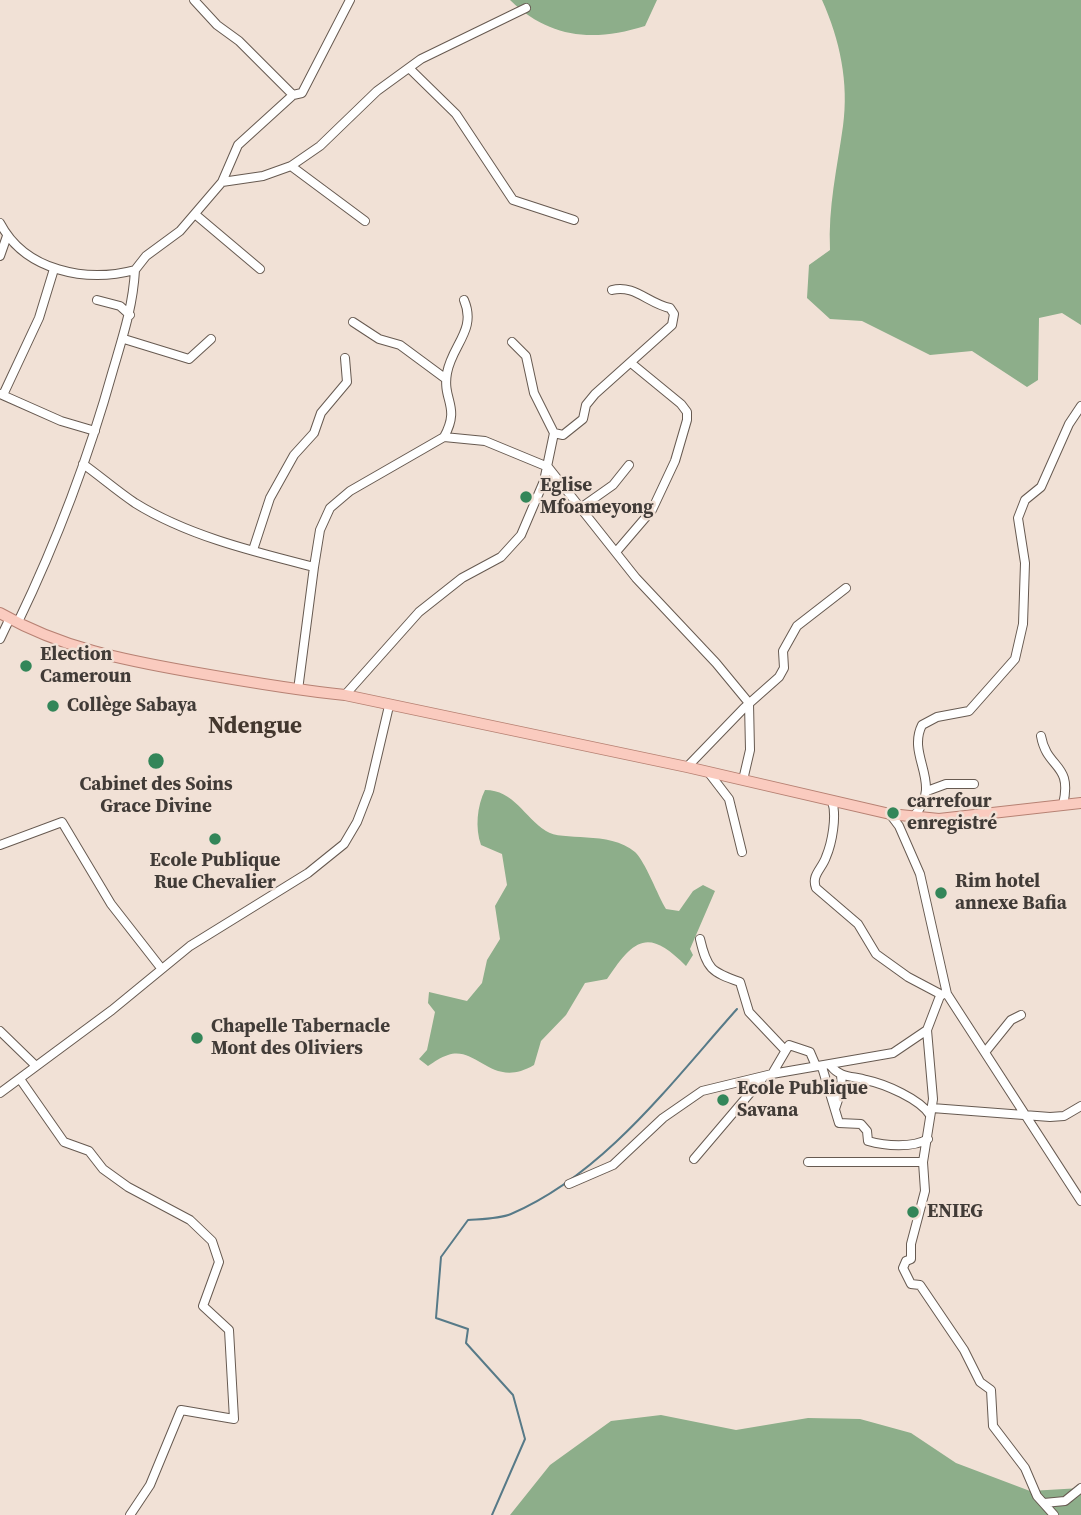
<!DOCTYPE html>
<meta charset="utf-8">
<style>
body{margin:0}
canvas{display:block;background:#f1e1d6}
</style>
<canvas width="1081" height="1515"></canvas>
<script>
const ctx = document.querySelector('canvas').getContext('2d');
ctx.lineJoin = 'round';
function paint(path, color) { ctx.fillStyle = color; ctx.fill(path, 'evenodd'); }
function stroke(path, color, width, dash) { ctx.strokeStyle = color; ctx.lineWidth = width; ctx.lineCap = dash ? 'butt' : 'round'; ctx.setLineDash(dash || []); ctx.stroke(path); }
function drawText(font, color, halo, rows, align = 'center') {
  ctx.font = font + ' "Source Serif 4",serif'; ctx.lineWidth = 5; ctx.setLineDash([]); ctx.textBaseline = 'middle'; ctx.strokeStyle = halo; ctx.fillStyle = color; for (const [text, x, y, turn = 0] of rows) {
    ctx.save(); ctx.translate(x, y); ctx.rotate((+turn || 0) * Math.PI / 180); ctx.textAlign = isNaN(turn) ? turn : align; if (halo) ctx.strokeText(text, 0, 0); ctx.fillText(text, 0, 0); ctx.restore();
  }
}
paint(new Path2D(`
 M510 0H657L645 26C594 42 550 39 510 0Z
 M822 0H1081V325L1062 313 1039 318 1038 380 1027 387 972 351 930 355 862 321 830 319 807 298 809 265 830 250C828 207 837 169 843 126 849 83 840 40 822 0Z
 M485 790C514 790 524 817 546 831 562 842 609 830 635 852 645 861 658 896 666 909L679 911 693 891 703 885 715 891 690 949 693 955 686 966C648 927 634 939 607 979L585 983 566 1015 541 1041 534 1065C492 1090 477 1045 448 1055 441 1057 434 1062 428 1066L419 1059 427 1050 435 1012 428 1003 429 992 467 1001 482 983 487 960 500 939 495 906 507 885 502 854 481 845C475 828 477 806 485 790Z
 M661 1415 736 1430 808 1418 860 1419 911 1433 956 1463 1030 1491 1081 1488V1515H510L550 1465 611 1421Z`), '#8dae8a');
stroke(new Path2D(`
 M492 1515 525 1439 513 1395 466 1343 468 1329 436 1318 441 1257 468 1220C481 1219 499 1219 511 1214 604 1174 671 1083 737 1009`), '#577a88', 2);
const minor = new Path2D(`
 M194 0 217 25 239 41 293 95 238 145 222 182
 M409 68 456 114 513 200 574 220
 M293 95 302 93 350 0
 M291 166 365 221
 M196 215 260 269
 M0 223C25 271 86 283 135 270 133 306 123 336 113 370 89 456 57 541 18 622
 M0 256 7 236
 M135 270 146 256 180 231 222 182 263 176 291 166 320 146 377 91 421 59 526 8
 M97 300 120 306 130 315
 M353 322 379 339 400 345 446 379
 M124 339 189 359 211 339
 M0 394 61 421 95 431
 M3 395 39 318 54 269
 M554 433 563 435 583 419 586 405 595 394 672 325 674 314 670 308C649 304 634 284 612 290
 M444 437C461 406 442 401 447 373 452 345 477 330 464 300
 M83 464C100 476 117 491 135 503 188 536 255 552 314 567L298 690
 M579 509 613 485 629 465
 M253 550 270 498 294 455 314 433 321 413 347 382 345 358
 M616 552 652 510 675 461 687 420V412L681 404 631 363
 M314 567 320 530 330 508 350 491 444 437 485 441 548 467 636 578 716 663 749 703 750 750 743 780
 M0 639 10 618
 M345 695 419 612 462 578 501 557 521 535 544 481 554 433 534 393 526 356 512 342
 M1041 736C1047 770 1073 762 1063 805
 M687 767 744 708 779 677 784 668 783 651 797 626 846 588
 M709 773 729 799 742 852
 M927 791 946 784H974
 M832 801C837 816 832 843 826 857 822 869 811 875 816 888L858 924 876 954 908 977 942 995
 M890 814 899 826 920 874 947 994 1081 1201
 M913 817C945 784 906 757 922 725L937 717 969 711 1015 659 1023 624 1025 563 1018 518 1025 500 1041 487 1069 424 1081 406
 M0 845 62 822 111 904 161 968
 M700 939C707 969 711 972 740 982L749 1012 784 1049
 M940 996 927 1030 933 1099 923 1162 925 1191 911 1244V1259L906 1261 903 1268 911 1284 920 1285 964 1350 980 1382 991 1390 993 1426 1025 1468 1037 1496 1054 1515
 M0 1031 36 1066
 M986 1051 1011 1020 1021 1015
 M831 1066C840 1078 853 1076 866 1080 885 1084 920 1099 930 1115
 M822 1067 839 1123 861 1124 867 1131 868 1141C885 1146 913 1148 928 1139
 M772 1074 789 1045 810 1052 816 1066
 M20 1079 64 1142 89 1151 103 1169 128 1187 190 1220 212 1241 219 1262 203 1306 229 1330 234 1419 181 1410 150 1485 130 1515
 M0 1093 112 1010 190 946 308 873 344 844 357 822 369 791 389 706
 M932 1108 1050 1117 1064 1116 1081 1106
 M835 1109 842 1088 841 1075
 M694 1159 762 1079
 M808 1162H923
 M569 1184 613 1165 663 1118 702 1091 772 1074 893 1053 927 1030
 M1044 1503 1065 1501 1081 1488`);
const major = new Path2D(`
 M0 613C61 648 124 660 192 672 243 681 294 690 345 695L687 767 890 814 939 819 1081 803`);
stroke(minor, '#675a51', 10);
stroke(major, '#b78274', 12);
stroke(minor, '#fff', 8);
stroke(major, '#facbbf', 10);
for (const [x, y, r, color] of [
 [526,497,7,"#338659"],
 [26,666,7,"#338659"],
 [53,706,7,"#338659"],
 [156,761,9,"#338659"],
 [893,813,7,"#338659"],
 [215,839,7,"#338659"],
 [941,893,7,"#338659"],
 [197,1038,7,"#338659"],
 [723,1100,7,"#338659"],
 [913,1212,7,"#338659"]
]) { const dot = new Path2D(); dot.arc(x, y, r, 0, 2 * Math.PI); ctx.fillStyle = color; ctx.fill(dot); stroke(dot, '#f1e1d6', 2.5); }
drawText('bold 19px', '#413b37', '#f1e1d6', [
 ["Eglise",540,486],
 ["Mfoameyong",540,508],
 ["Election",40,655],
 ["Cameroun",40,677],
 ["Collège Sabaya",67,706],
 ["Cabinet des Soins",156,785,"center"],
 ["Grace Divine",156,807,"center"],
 ["carrefour",907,802],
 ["enregistré",907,824],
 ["Ecole Publique",215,861,"center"],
 ["Rue Chevalier",215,883,"center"],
 ["Rim hotel",955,882],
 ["annexe Bafia",955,904],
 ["Chapelle Tabernacle",211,1027],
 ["Mont des Oliviers",211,1049],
 ["Ecole Publique",737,1089],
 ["Savana",737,1111],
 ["ENIEG",927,1212]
], 'left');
drawText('bold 23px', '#43372e', '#f1e1d6', [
 ["Ndengue",255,727]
]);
</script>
